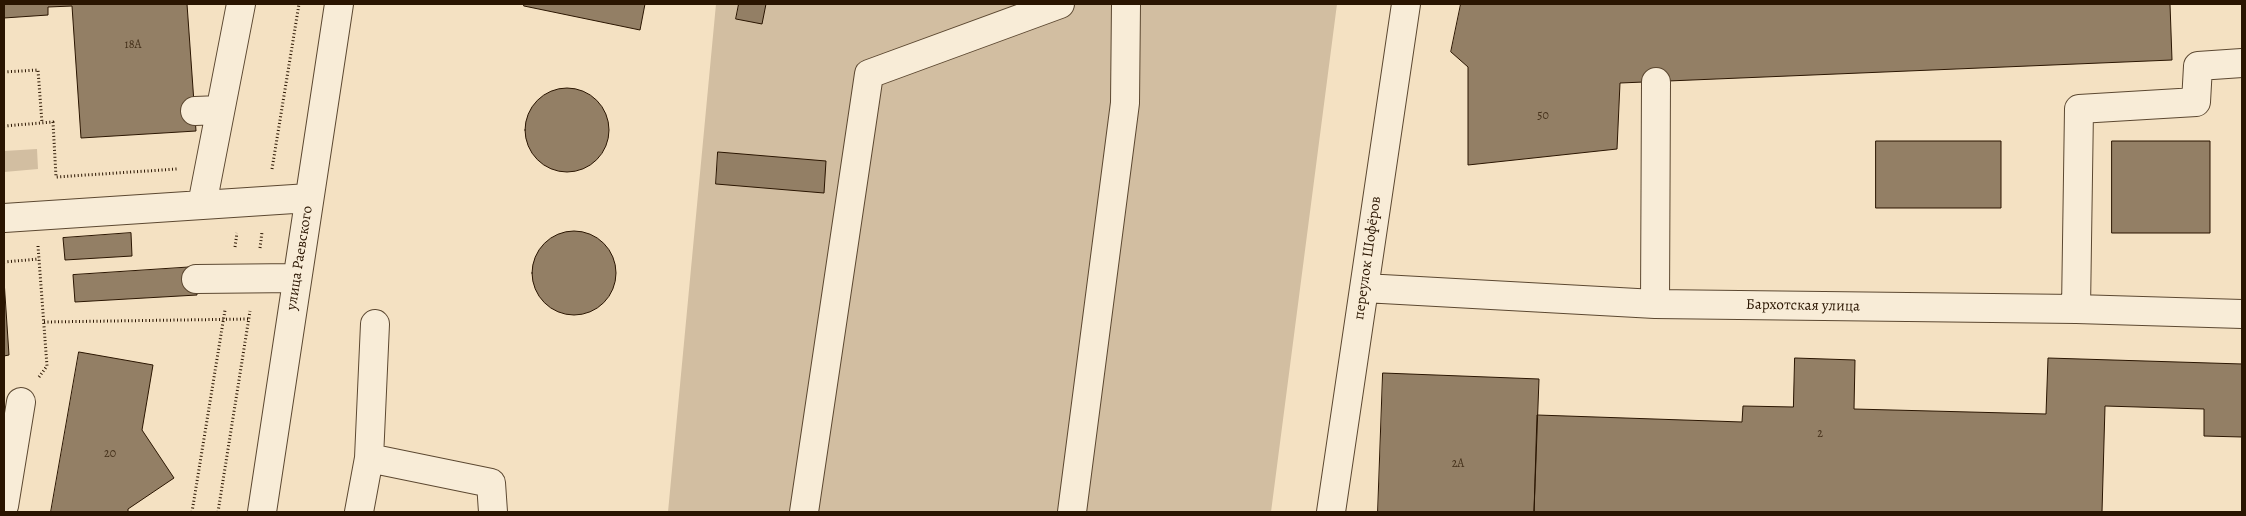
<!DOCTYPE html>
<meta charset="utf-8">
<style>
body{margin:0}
#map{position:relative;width:2246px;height:516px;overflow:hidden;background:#f4e1c2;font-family:Alegreya,serif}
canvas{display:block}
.frame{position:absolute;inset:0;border:5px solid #2a1501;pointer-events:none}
</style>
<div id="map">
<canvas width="2246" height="516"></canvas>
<div class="frame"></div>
</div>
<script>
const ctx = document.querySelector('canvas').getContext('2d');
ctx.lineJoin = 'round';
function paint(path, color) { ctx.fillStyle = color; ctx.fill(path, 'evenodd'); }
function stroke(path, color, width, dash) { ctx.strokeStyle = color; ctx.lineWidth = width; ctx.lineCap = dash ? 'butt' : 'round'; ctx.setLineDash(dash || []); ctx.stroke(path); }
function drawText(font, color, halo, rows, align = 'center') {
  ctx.font = font + ' Alegreya,serif'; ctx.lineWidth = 5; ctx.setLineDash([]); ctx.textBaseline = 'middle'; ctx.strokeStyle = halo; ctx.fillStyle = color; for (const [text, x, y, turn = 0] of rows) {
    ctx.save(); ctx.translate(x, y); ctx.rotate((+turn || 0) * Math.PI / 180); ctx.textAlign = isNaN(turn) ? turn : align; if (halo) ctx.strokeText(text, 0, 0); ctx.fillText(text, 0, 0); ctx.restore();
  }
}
paint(new Path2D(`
 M716 4H1337L1271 512H668Z
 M37 149 38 169 4 172V151Z`), '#d2bea1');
const building = new Path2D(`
 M4 4H187L196 131 81 138 72 6 48 7V15L4 18Z
 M524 4H645L640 30 524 6Z
 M739 4H766L762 24 736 19Z
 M1461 4H2170L2172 60 1620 83 1617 149 1468 165V67L1451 52Z
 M525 130a42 42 0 1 1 84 0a42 42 0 1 1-84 0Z
 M1876 141H2001V208H1876Z
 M2112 141H2210V233H2112Z
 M718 152 826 161 824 193 716 184Z
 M532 273a42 42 0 1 1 84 0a42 42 0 1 1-84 0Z
 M131 233 132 256 65 260 63 238Z
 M195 267 197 295 75 302 73 275Z
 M4 280 9 355 4 356Z
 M79 352 153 365 142 430 174 478 128 509V512H51Z
 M1795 358 1855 360 1854 409 2046 414 2048 358 2242 364V437L2204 436V409L2105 406 2102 512H1534L1537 415 1742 422 1743 406 1793 407Z
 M1383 373 1539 379 1534 512H1378Z`);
paint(building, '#937f65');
stroke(building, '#2a1501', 1);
const minor = new Path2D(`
 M195 111 220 110
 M202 205 241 4
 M4 218 309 198
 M196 279 297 278
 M1364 288 1655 304 2076 309 2242 314
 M1655 304 1656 82
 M2076 309 2079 109 2196 102 2198 66 2242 63
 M369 458 491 483 493 512
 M4 506 21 402
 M262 512 339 4
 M359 512 369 458 375 324
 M804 512 869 74 1060 4
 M1072 512 1125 103 1126 4
 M1331 512 1406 4`);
stroke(minor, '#5c4831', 30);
stroke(new Path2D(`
 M4 72 38 70 42 123
 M4 126 53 122 56 177 177 169
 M272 169 299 4
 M38 246 47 366 39 377
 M235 247 237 233
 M260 248 262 232
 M4 262 39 259
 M44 322 249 319
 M192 512 225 310
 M218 512 250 311`), '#2a1501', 3, [1, 2.5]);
stroke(minor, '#f8ecd7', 28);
drawText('12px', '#44301a', null, [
 ["18А",133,45],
 ["50",1543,116],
 ["2",1820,434],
 ["20",110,454],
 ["2А",1458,464]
]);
drawText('15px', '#2a1501', '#f8ecd7', [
 ["улица Раевского",300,258,-81],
 ["переулок Шофёров",1368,258,-82],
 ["Бархотская улица",1803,306,1]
]);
</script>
